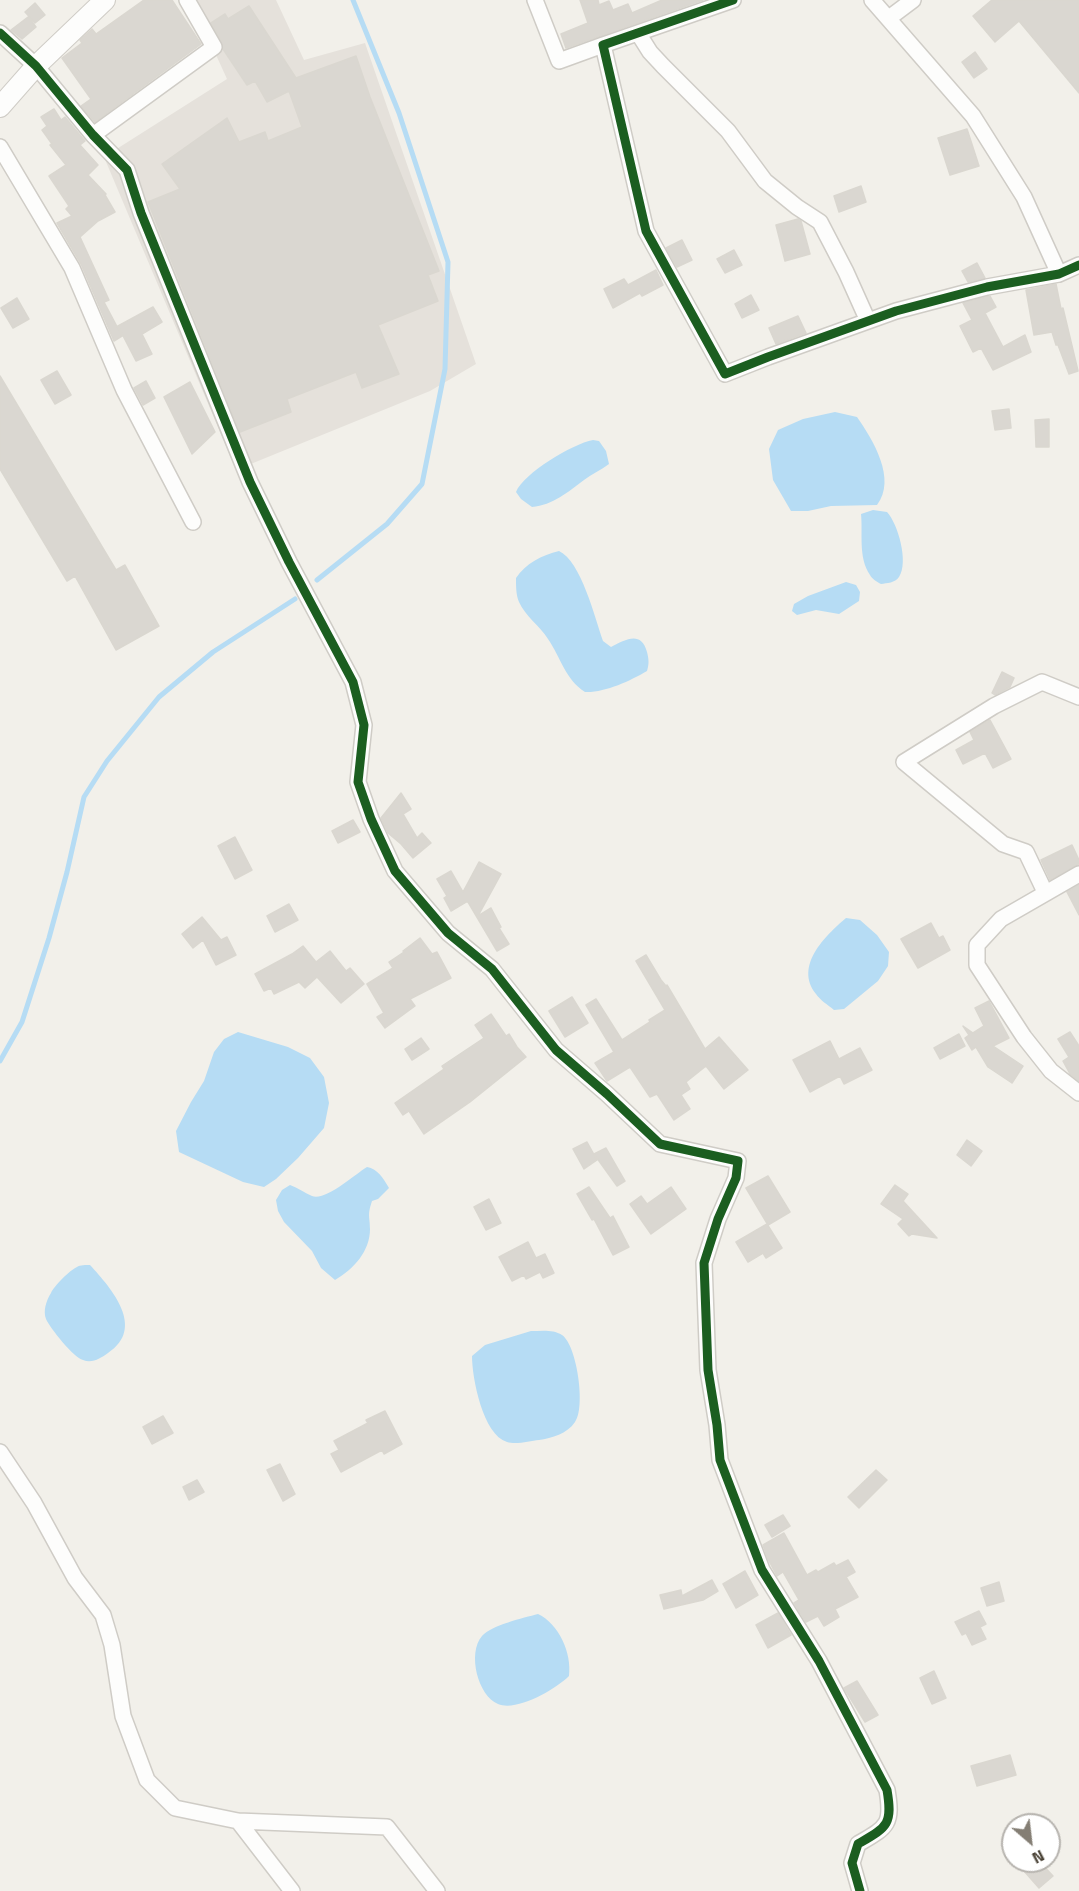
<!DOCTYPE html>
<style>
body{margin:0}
#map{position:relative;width:1079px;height:1891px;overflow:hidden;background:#f2f0ea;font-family:"Titillium Web",sans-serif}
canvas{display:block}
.north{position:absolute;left:1001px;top:1813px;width:60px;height:60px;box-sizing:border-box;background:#fff;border:2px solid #b6b3ae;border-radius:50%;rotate:152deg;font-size:16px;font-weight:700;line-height:24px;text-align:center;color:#494135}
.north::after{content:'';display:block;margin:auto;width:21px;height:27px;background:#847e74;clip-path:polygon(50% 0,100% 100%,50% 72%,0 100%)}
</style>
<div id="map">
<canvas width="1079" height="1891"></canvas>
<div class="north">N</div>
</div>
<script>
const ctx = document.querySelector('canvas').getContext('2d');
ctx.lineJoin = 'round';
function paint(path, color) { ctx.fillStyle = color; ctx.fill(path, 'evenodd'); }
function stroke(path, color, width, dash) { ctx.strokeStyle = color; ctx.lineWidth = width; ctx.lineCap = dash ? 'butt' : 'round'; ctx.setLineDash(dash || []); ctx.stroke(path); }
paint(new Path2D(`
 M191 0H276L304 60 365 43 476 364 430 391 236 470 104 157 227 79Z`), '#e5e1db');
paint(new Path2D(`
 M835 412 857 417C873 440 897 479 877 505L831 506 808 511H791L773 480 769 449 778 430 803 419Z
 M593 440 599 441 606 451 609 464C601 470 592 474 584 480 568 492 553 505 532 507L521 499 516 492C524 473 572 444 593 440Z
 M873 510 887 512C898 524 909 562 899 577 895 583 887 583 881 584 877 582 872 579 870 575 858 557 863 534 861 514Z
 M559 551C581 561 595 618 603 641L611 647C625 640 641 630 647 652 649 660 649 664 647 671 630 681 604 693 585 692 565 679 561 658 548 639 540 626 525 616 519 602 516 595 516 586 516 578 525 564 542 555 559 551Z
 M846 582 856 585 860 592 859 601 839 614 816 610 797 615 792 611 794 604 808 596Z
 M846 918 860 920 877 935 889 952 888 966 878 981 844 1009 834 1010C828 1005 820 1000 816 994 794 966 825 936 846 918Z
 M238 1032 288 1047 310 1058 324 1077 329 1103 324 1128 298 1158 276 1179 264 1187 243 1182 179 1152 176 1131 191 1102 204 1081 214 1052 224 1039Z
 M367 1167C378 1169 383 1178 389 1188L378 1199 372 1201C367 1216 370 1216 370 1229 370 1251 354 1269 335 1280L321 1268 312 1251 284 1222 278 1211 276 1200 282 1190 290 1185C298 1188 305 1193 312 1196 326 1201 354 1175 367 1167Z
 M90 1265C112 1289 146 1328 108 1353 101 1358 92 1364 83 1360 74 1358 50 1328 46 1319 43 1311 46 1301 51 1293 54 1286 70 1270 77 1267 80 1265 86 1265 90 1265Z
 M531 1331C541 1331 553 1329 562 1335 577 1345 586 1408 575 1422 567 1434 552 1438 539 1440 530 1441 516 1445 507 1442 483 1435 472 1378 472 1356L485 1345Z
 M538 1614C559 1624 572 1653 569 1676 556 1689 517 1712 498 1704 478 1696 467 1653 482 1636 492 1625 523 1618 538 1614Z`), '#b6dcf4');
stroke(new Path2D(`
 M317 580 387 524 422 484 445 369 448 262 399 113 353 0
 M0 1061 22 1022 49 938 67 872 84 797 107 761 159 697 213 652 295 599`), '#b6dcf4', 5);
const building = new Path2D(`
 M144 0H172L201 44 95 122 81 106 91 99 62 58 82 43 80 40 92 29 96 34Z
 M580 0H598L599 5 609 1 613 10 628 4 632 13 662 0H703L566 48 561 34 588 23Z
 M992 0H1079V93L1019 21 995 42 973 16Z
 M35 3 45 15 35 23 25 12Z
 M249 6 296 78 356 56 370 97 439 271 428 275 438 301 378 325 399 374 362 388 356 372 287 399 291 412 240 432 148 202 180 189 162 164 227 118 239 142 265 132 268 141 302 127 289 91 267 102 255 81 247 85 223 49 222 42 211 23 225 14 228 19Z
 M28 17 36 27 22 39 11 30Z
 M975 52 987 69 974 78 962 62Z
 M54 109 61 120 65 117 85 141 80 145 98 165 88 175 106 194 105 195 115 212 98 221 80 237 109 300 104 302 122 336 114 341 81 264 57 223 72 216 66 209 69 206 49 176 66 165 50 145 52 144 42 130 47 126 41 117Z
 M967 129 979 166 950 175 938 138Z
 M861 186 866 202 839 212 834 196Z
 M798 219 801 221 810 254 785 261 776 225Z
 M682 240 692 260 677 267 666 248Z
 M734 250 742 265 725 273 717 259Z
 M977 263 985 278 968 282 962 271Z
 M656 270 663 285 642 296 640 293 613 308 604 289 624 279 628 285Z
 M1056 284 1061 309 1063 308 1078 371 1069 374 1058 345H1056L1052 332 1034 335 1026 290Z
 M751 295 759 310 742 318 735 304Z
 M990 296 996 307 985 313 1003 347 1025 335 1031 352 993 370 981 348 973 352 960 326 972 320 963 303Z
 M17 298 29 319 13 328 1 308Z
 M153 307 162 322 142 334 152 354 136 361 118 326Z
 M798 316 806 333 776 344 769 328Z
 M57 371 71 395 55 404 41 380Z
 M0 376 116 570 125 565 159 626 116 650 75 576 67 581 0 469Z
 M146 381 155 398 143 405 134 388Z
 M190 382 215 432 192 454 164 397Z
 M1009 409 1011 428 995 430 992 411Z
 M1049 419V447H1036L1035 420Z
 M1002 672 1014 678 1010 687 995 695 992 693Z
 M990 720 1011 759 993 768 985 753 963 764 956 750 974 740 970 732Z
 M401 793 411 809 403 814 417 838 422 833 431 843 413 858 401 844 388 833 381 818Z
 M353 820 360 832 338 843 332 831Z
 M235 837 252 870 235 879 218 846Z
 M1072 845 1079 860V864L1050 880 1041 860Z
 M479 862 501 874 478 916 491 908 501 927 499 928 509 944 497 951 468 902H466L451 911 444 898 447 896 437 879 451 871 463 892Z
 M1079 885V915L1067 892Z
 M289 904 298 920 275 932 267 916Z
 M202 917 221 940 227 937 236 955 216 965 203 940 193 948 182 934Z
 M931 923 939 938 943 936 950 950 918 968 901 939Z
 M420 938 432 954 437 952 451 978 410 999 415 1006 385 1028 377 1017 384 1013 367 984 393 968 389 962 404 952 403 951Z
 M303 946 316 962 330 951 346 971 350 968 364 984 341 1003 317 977 305 988 299 982 274 994 271 988 264 991 255 974 292 954Z
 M646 955 661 980 666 986 667 985 705 1049 719 1037 748 1070 724 1089 706 1066 686 1082 690 1089 681 1095 690 1109 674 1120 657 1094 650 1097 630 1067 607 1081 595 1063 614 1052 586 1005 596 999 622 1040 650 1022 649 1020 665 1010 636 961Z
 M572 997 588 1023 565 1037 549 1011Z
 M989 1001 1009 1038 993 1046 1023 1066 1012 1083 988 1067 976 1047 972 1050 965 1038 969 1035 963 1026 973 1033 984 1026 975 1008Z
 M491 1014 506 1036 509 1034 517 1047 526 1057 470 1102 424 1134 409 1111 403 1115 395 1103 444 1069 442 1066 484 1038 475 1025Z
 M1070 1032 1079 1046V1081L1070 1074 1063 1061 1069 1057 1058 1039Z
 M959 1034 965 1046 940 1059 934 1048Z
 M421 1038 429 1049 412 1060 405 1049Z
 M830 1041 839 1059 860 1048 872 1070 844 1084 840 1076 810 1092 793 1060Z
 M967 1140 982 1151 971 1166 957 1155Z
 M587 1142 597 1160 584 1169 573 1149Z
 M606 1148 625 1181 617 1186 594 1154Z
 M768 1176 790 1212 768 1225 746 1188Z
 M895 1185 908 1194 903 1201 937 1238 912 1234 909 1236 898 1224 903 1219 881 1204Z
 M589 1187 610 1218 613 1216 629 1247 613 1255 594 1219 592 1220 577 1194Z
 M671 1187 686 1209 651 1234 630 1204 641 1196 647 1204Z
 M489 1199 501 1223 486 1230 474 1207Z
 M767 1224 782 1248 766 1258 763 1253 748 1262 736 1242Z
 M528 1242 536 1258 545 1254 554 1273 543 1278 540 1272 526 1279 524 1275 512 1281 499 1257Z
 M385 1411 402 1444 384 1454 382 1450 341 1472 331 1454 339 1450 334 1441 368 1423 366 1420Z
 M163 1416 173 1433 152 1444 143 1427Z
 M280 1464 295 1494 283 1501 267 1470Z
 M876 1470 887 1480 859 1508 848 1497Z
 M197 1480 204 1492 189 1500 183 1487Z
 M783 1515 790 1526 772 1537 765 1525Z
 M784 1533 807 1575 816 1570 818 1572 834 1563 836 1566 848 1560 855 1572 846 1577 858 1597 835 1609 839 1617 824 1626 818 1616 806 1622 794 1603 799 1600 783 1572 777 1576 768 1559 763 1545Z
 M745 1571 758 1595 736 1608 723 1584Z
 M712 1580 718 1591 703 1600 664 1609 660 1595 681 1590 682 1596Z
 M999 1582 1004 1601 987 1606 981 1588Z
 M979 1611 986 1624 980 1627 986 1639 972 1645 966 1633 962 1635 955 1622Z
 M778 1613 791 1635 768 1648 756 1625Z
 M934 1671 946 1698 932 1704 920 1678Z
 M857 1681 878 1715 865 1722 844 1688Z
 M1010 1755 1016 1775 977 1786 971 1766Z
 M1036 1861H1039L1053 1876 1039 1888 1024 1871Z`);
paint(building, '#dad7d1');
stroke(building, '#dad7d0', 1.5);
const minor = new Path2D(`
 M535 0 559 61 603 45
 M733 0 603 45 646 231 725 374 768 357 896 311 987 287 1059 274 1079 265
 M872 0 973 116 1024 197 1059 274
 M889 18 913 0
 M0 33 36 66 93 135 127 170 141 213 250 482 289 562 353 682 364 725 358 782 371 819 395 871 448 933 492 969 556 1050 607 1094 660 1144 738 1161 736 1178 718 1219 704 1263 708 1370 717 1425 720 1460 762 1570 819 1661 887 1790C893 1825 887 1827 858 1844L852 1863 860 1891
 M638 33 650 52 663 66 728 131 765 181 797 207 820 222 846 272 868 321
 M93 135 214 47 187 0
 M0 147 72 268 124 390 193 522
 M1079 874 1001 919 977 945V965L1024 1037 1051 1071 1079 1093
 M1045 892 1026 852 1003 844 904 762 994 706 1042 682 1079 697
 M0 1452 34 1503 75 1578 103 1615 112 1645 123 1716 147 1780 175 1808 238 1821 387 1827 437 1891
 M238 1821 292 1891`);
const tertiary = new Path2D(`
 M0 107 36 66 105 0`);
stroke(minor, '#cfccc6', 18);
stroke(tertiary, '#cfccc6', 22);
stroke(minor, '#fdfdfc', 15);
stroke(tertiary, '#fdfdfc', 20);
stroke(new Path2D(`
 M733 0 603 45 646 231 725 374 768 357 896 311 987 287 1059 274 1079 265
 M0 33 36 66 93 135 127 170 141 213 250 482 289 562 353 682 364 725 358 782 371 819 395 871 448 933 492 969 556 1050 607 1094 660 1144 738 1161 736 1178 718 1219 704 1263 708 1370 717 1425 720 1460 762 1570 819 1661 887 1790C893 1825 887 1827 858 1844L852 1863 860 1891`), '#1b5e20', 9);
</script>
